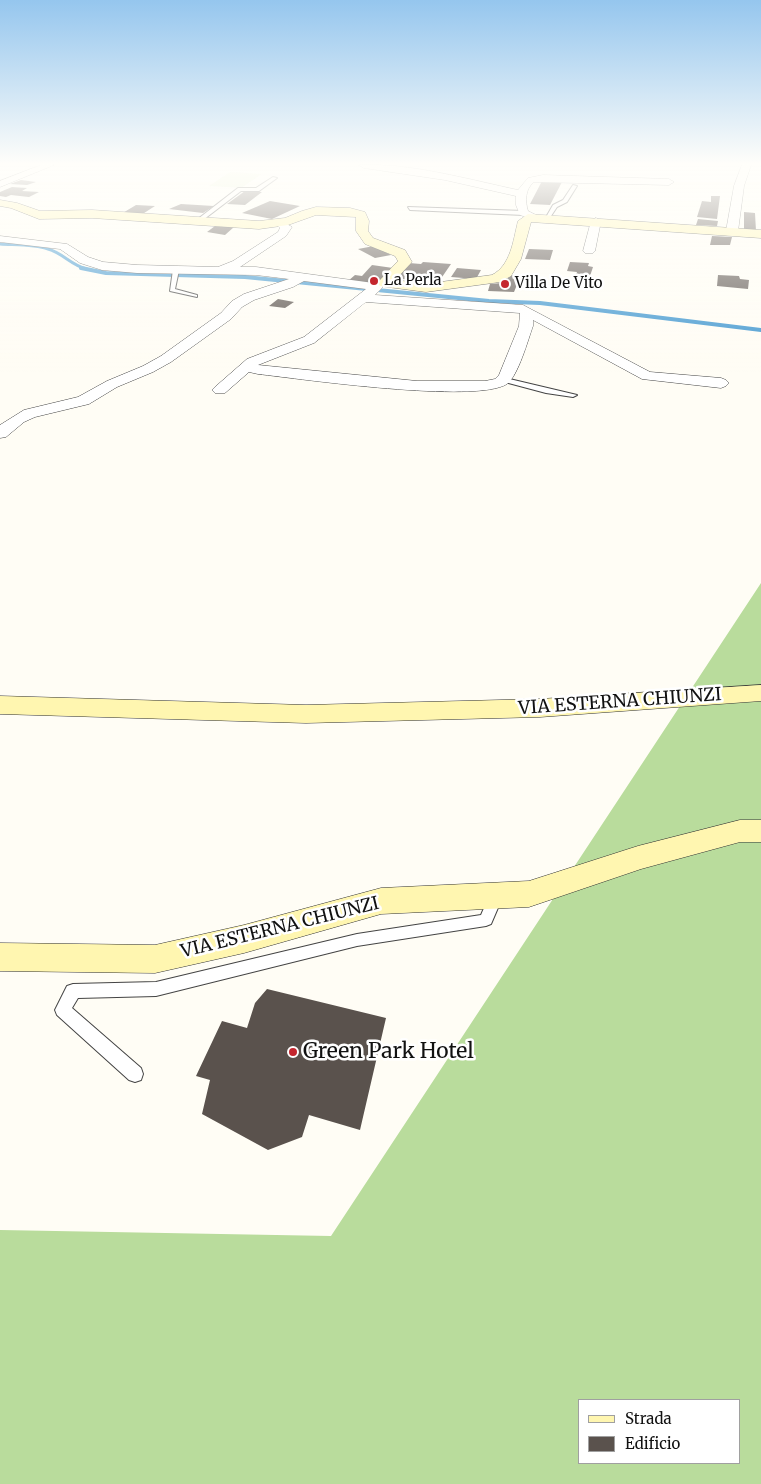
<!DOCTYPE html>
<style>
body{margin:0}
#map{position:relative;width:761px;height:1484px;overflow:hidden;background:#fffdf5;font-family:Merriweather,serif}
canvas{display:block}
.legend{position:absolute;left:578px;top:1399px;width:162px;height:65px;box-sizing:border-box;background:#fff;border:1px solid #a0a0a0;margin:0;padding:6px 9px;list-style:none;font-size:15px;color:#111}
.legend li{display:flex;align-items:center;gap:10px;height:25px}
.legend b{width:25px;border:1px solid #a0a0a0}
</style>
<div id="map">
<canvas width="761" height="1484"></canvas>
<ul class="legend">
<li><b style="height:6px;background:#fff6b0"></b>Strada</li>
<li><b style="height:14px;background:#5a524d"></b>Edificio</li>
</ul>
</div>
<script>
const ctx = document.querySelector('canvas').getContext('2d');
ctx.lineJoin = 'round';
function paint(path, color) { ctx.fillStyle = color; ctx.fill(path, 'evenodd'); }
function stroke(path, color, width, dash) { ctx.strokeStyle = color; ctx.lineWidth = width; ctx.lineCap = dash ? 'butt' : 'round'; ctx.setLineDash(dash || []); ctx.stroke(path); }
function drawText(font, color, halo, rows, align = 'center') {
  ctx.font = font + ' Merriweather,serif'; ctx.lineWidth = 5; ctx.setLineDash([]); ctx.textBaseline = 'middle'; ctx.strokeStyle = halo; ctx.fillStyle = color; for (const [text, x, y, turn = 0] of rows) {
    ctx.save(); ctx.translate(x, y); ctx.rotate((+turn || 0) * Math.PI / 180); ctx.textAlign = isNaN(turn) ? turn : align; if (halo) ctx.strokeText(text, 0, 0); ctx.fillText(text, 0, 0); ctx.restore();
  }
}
paint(new Path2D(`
 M761 583V1484H0V1230L331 1236ZM580 1400H740V1463H580Z`), '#b9dc9c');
paint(new Path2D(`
 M230 172 262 174 241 188 209 186Z`), '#e6f2cf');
stroke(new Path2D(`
 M0 244C15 245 34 244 48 249 63 253 72 266 87 269`), '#3f96cf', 3);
stroke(new Path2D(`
 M81 268 106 273 245 277 489 301 540 303 761 330`), '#3f96cf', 4);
paint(new Path2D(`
 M21 180 36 182 27 185 10 184Z
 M542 181 562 182 550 205 530 204Z
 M12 187 27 188 22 191 39 192 29 197 11 195 6 197 0 196V192Z
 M245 191 262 192 245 205 227 204Z
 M711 196H720L717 219 697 217 702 201 711 202Z
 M270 201 300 206 272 219 242 213Z
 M181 204 214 206 203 213 169 209Z
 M136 205 155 206 141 215 121 214Z
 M744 212 755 213 756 231 744 230Z
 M698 219 718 221 717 226 696 225Z
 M215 226 234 227 225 235 207 232Z
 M712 236 732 237 730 245H710Z
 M374 246 391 255 375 258 358 249Z
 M529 249 553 250 550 260 525 259Z
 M423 262 451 264 440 280 397 279 409 263 421 264Z
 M570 262 589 263 588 266 593 267 590 276 576 275 577 272 567 271Z
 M372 265 393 268 375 285 348 281 355 275 362 276Z
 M457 268 481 270 476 279 451 277Z
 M512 275H521L514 292 488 291 490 284 502 283Z
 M718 275 739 276 740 279 749 280 748 289 717 286Z
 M278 299 294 302 285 308 269 306Z
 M267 989 386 1018 360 1130 309 1115 302 1137 268 1150 202 1114 210 1080 196 1076 222 1021 247 1028 255 1003Z`), '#5a524d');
const service = new Path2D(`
 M273 177 277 178 259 191H241L199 223 194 222 238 188H256Z
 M573 185 577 186 567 202 557 207 549 219H545L553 205 563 200Z
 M408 207 524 211 527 213 524 215 410 210Z
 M176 268 179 270 175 289 197 295V297L170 291 173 270Z
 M501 377 577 395 573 397 546 393 501 381Z
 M496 890 501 892 503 896 491 924 486 926 357 946 156 996 78 998 72 1008 141 1068 143 1074 141 1080 135 1082 129 1080 57 1015 55 1010 67 986 73 984 156 982 357 934 481 915 491 892Z`);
const minor = new Path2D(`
 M41 165H54L0 187V181Z
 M359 165C407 162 471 180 518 190L528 178 543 175 669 179 674 182 669 185 534 182C525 189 525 201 528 211L542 218 537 221 520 215 516 205V196L445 180 364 168Z
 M742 165H751L744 186 738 231 732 234 726 231 734 186Z
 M596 218 601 221 595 251 593 253H585L583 251 591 221Z
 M280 220 292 227 286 236 240 267H256L381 284 383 287 375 295 523 305 650 372 721 378 726 380 729 383 726 386 721 388 642 379 533 320V326C528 340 518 376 507 384 476 404 302 379 258 374L249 372 225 393H215L212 390 215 387 247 359 304 337 366 289 304 281 293 287 254 300 242 307 231 319 171 362 153 372 117 387 89 404 35 417 24 422 6 437 0 438V425L24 410 78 397 107 381 143 366 161 356 221 313 232 301 244 294 289 279 256 275 137 273 102 270 80 263 60 249 0 242V236L67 244 88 257 103 262 137 265 218 267 233 261 278 232 280 228 275 223ZM366 302 520 313 519 326 499 375 495 379 485 381H417L258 365 314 343Z`);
const secondary = new Path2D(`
 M0 200 17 203 40 211 92 210 259 221 285 218 302 211 316 207 350 208 365 212 369 221 368 231 373 238 405 250 412 262 395 280 426 284 492 275C511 265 513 241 518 221L528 214 761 230V238L531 222 521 259 511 276 500 282 426 292 380 286 378 283 380 280 398 261 395 256 365 244 356 231V217L316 215 288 225 259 229 92 218 39 219 11 208 0 206Z
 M761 685V701L540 717 306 723 0 714V696L306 705 540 699Z
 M740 820H761V842H740L641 869 529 907 381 914 244 953 155 973 0 971V943L155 945 244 925 381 888 529 881 638 846Z`);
stroke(service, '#444', 2);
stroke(minor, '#444', 1);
stroke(secondary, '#333', 1);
paint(service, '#fff');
paint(minor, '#fff');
paint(secondary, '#fff6b0');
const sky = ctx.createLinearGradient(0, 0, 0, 372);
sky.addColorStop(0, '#95c6ee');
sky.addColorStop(0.44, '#fffefa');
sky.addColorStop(1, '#fffefa00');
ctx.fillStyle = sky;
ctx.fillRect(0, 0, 761, 372);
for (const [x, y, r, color] of [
 [374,281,5,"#c4262e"],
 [505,284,5,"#c4262e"],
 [293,1052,5,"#c4262e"]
]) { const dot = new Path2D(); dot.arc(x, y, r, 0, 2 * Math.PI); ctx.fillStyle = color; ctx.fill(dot); stroke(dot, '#fff', 2); }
drawText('15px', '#111', '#fff', [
 ["La Perla",384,281],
 ["Villa De Vito",515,284]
], 'left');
drawText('18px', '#111', '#fff', [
 ["VIA ESTERNA CHIUNZI",620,702,-4],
 ["VIA ESTERNA CHIUNZI",280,928,-14]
]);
drawText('21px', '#111', '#fff', [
 ["Green Park Hotel",303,1052]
], 'left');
</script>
